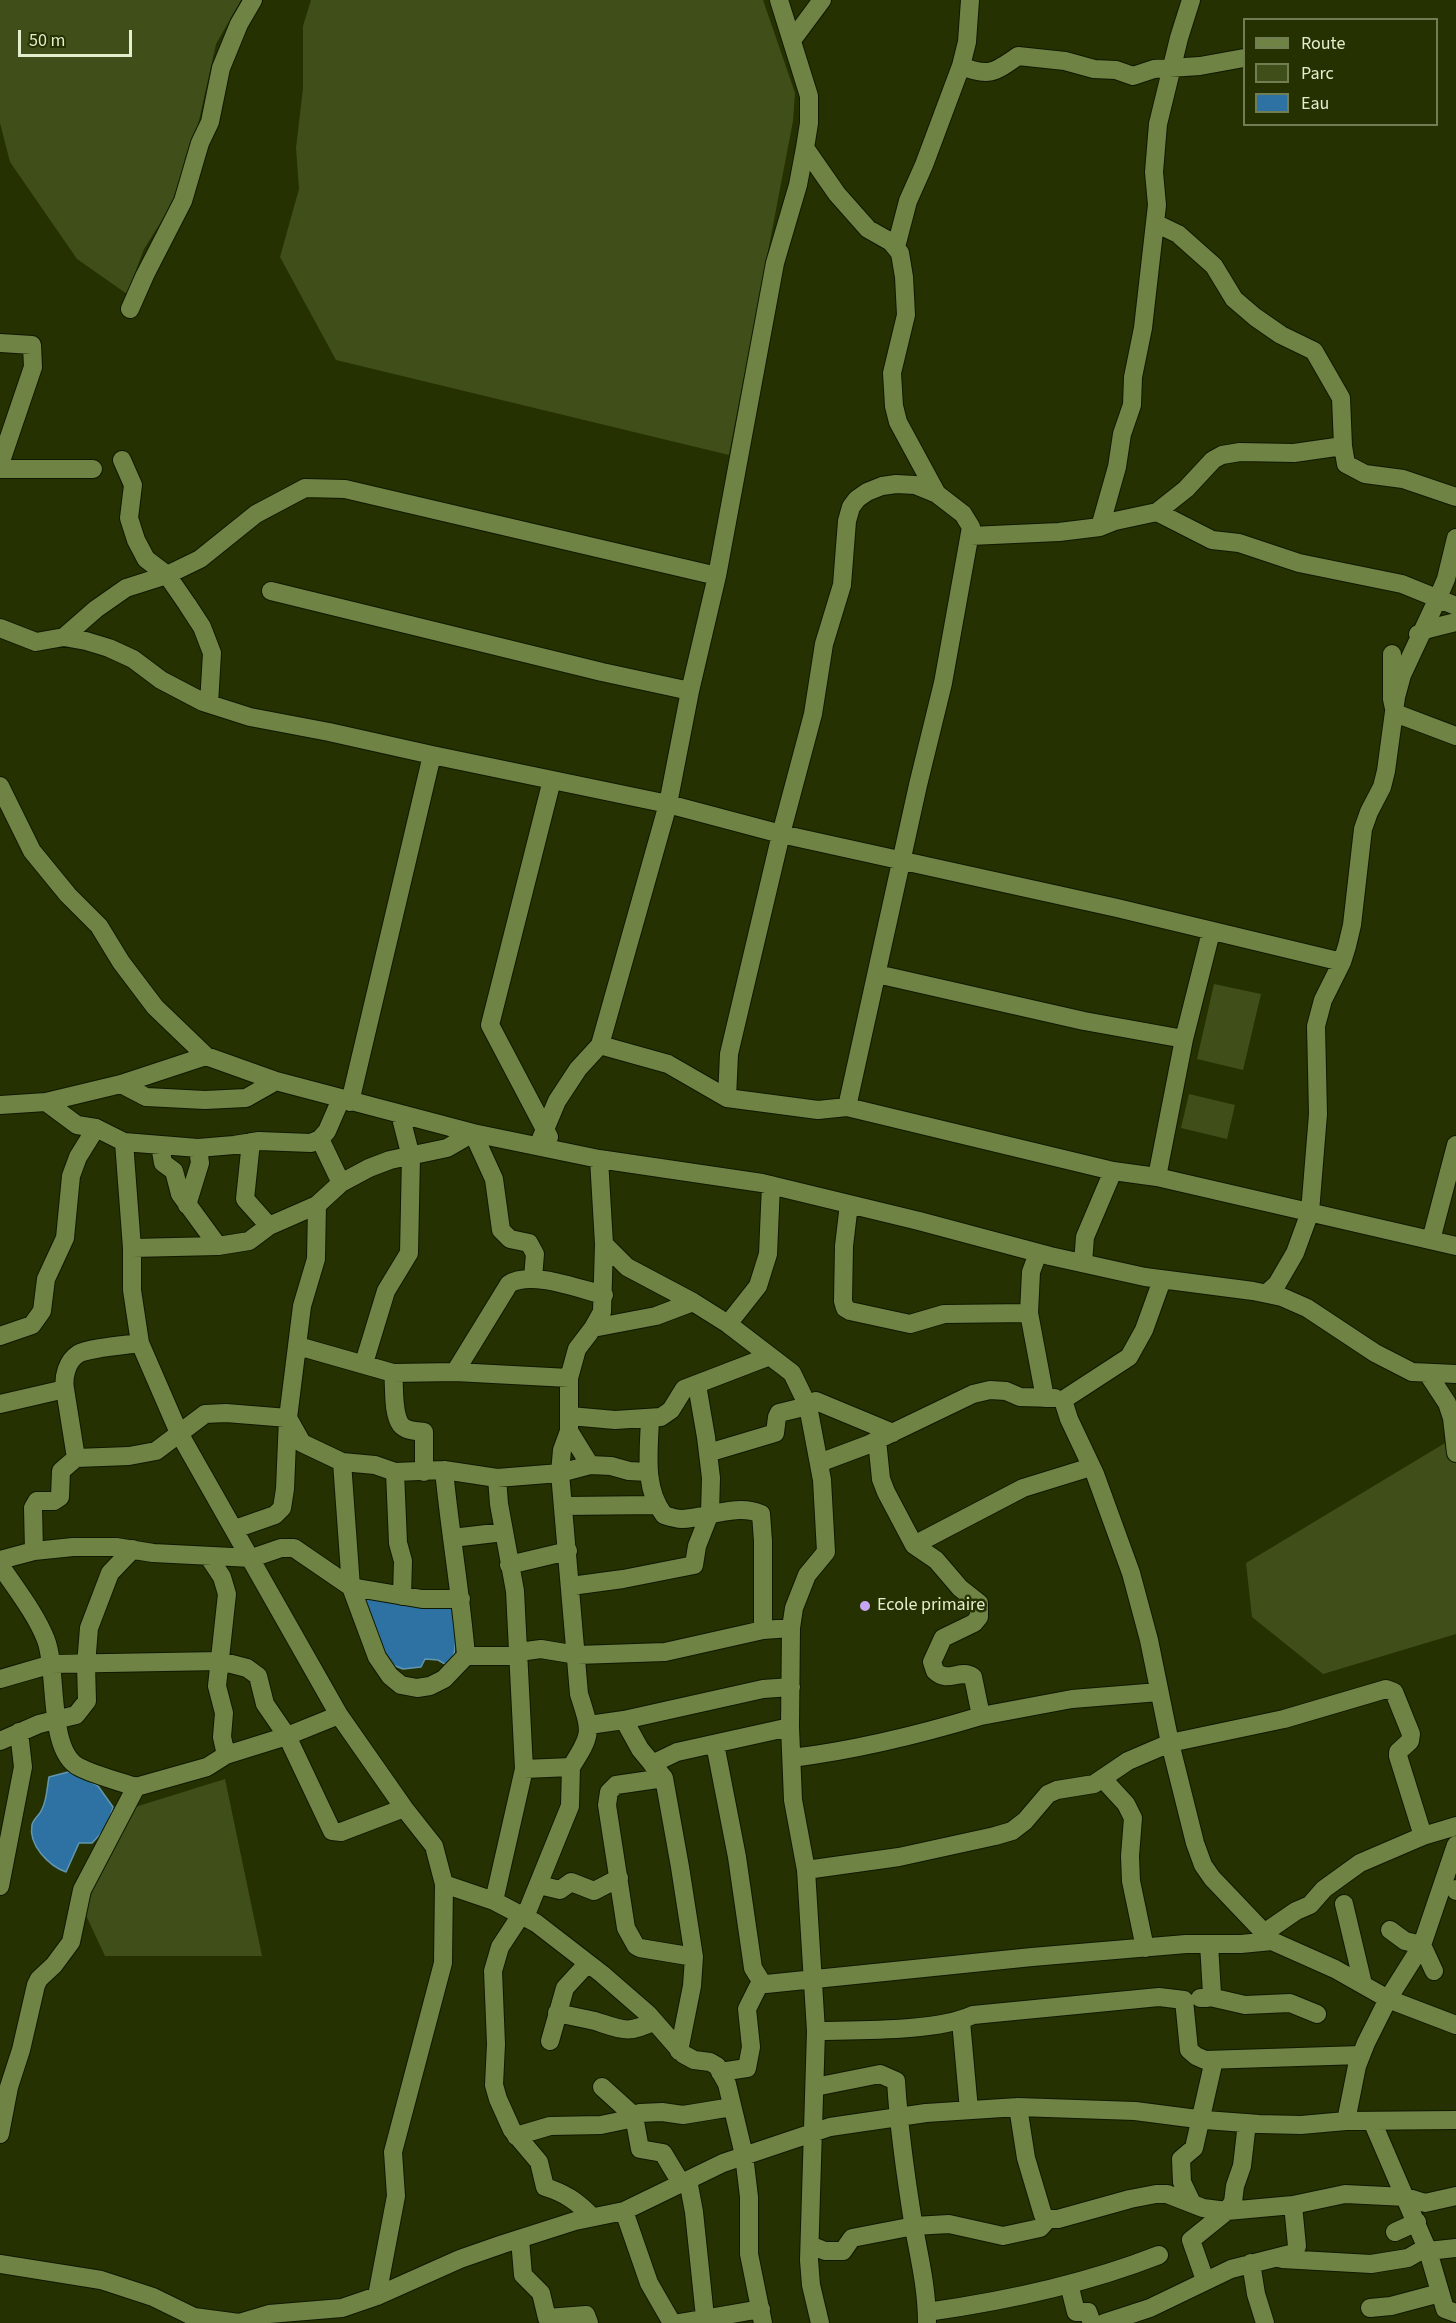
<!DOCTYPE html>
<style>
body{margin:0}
#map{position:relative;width:1456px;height:2323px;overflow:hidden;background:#253100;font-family:"Source Sans 3",sans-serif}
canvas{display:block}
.legend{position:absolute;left:1243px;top:18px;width:195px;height:108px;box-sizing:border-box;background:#253100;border:2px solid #717d52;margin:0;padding:8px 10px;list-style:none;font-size:18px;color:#e2eecd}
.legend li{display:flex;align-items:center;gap:12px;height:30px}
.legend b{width:30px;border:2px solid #717d52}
.scale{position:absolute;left:18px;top:30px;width:114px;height:27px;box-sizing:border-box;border:3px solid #e2eecd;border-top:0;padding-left:8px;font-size:18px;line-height:21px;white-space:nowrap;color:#e2eecd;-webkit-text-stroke:4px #253100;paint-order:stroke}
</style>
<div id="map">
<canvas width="1456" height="2323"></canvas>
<ul class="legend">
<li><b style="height:8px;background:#6f8344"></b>Route</li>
<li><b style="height:16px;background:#404f19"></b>Parc</li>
<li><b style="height:16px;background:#2d72a3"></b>Eau</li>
</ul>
<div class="scale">50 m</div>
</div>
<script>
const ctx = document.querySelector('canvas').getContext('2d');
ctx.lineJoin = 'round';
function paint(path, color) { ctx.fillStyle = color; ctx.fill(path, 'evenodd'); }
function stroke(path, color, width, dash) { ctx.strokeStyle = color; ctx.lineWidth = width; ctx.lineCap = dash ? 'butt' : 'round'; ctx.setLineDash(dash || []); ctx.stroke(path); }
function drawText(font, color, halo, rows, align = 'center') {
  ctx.font = font + ' "Source Sans 3",sans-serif'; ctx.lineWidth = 5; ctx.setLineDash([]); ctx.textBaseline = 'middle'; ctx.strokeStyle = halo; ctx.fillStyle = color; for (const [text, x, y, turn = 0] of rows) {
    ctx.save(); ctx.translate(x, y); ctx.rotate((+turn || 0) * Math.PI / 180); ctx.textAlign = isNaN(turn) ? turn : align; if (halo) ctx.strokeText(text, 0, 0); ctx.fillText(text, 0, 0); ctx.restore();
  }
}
paint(new Path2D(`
 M0 0H241L216 44 198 125 171 206 144 249 127 294 77 259 10 162 0 123Z
 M311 0H763L795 93 793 121 729 455 336 360 280 257 299 189 296 148 303 88V26Z
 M1214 984 1261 994 1243 1070 1197 1059Z
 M1189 1094 1235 1105 1227 1139 1181 1128Z
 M1450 1440 1456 1445V1634L1323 1674 1252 1617 1246 1563Z
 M225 1779 262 1956H105L76 1894 132 1808Z`), '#404f19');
const water = new Path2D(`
 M360 1596 460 1609 453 1662 445 1664 438 1660 425 1659 421 1667 403 1669 385 1662Z
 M72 1771 98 1786 113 1807 107 1827 92 1843H79L66 1872C49 1866 28 1845 32 1825 33 1819 40 1815 42 1809 47 1800 47 1787 49 1777Z`);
paint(water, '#2d72a3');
stroke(water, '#6397b0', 1.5);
const street = new Path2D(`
 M793 39 822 0
 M961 66C988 77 994 73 1018 56L1065 61 1094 69 1116 70 1133 76 1154 69 1200 66 1244 58
 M805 148 837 194 868 229 891 242 900 253 904 277 906 315 892 373 894 406 898 422 937 494 963 514 971 527 943 683 918 785 847 1107
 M1155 223 1178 234 1214 266 1234 299 1255 317 1281 335 1314 351 1341 398 1343 446
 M896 247 908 201 924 165 961 66 967 42 970 0
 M130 309 145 275 183 201 200 143 210 122 221 68 239 24 253 0
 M0 343 32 345 33 367 0 464
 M122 460 133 485 129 518 136 540 146 559 167 575 187 604 202 627 212 653 209 704
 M0 469H93
 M1157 512 1212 540 1239 543 1299 563 1402 584 1456 606
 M1100 527 1117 467 1122 434 1132 405 1133 377 1143 328 1157 205 1154 172 1158 124 1179 38 1191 0
 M970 536 1059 532 1100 527 1115 521 1157 512 1186 489 1213 460 1222 455 1240 452 1294 453 1343 446 1346 464 1365 474 1403 479 1456 497
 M271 591 602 672 690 691
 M0 628 36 642 64 637 86 641 109 648 133 659 161 680 203 702 250 717 329 732 432 755 668 804 781 834 1117 908 1342 962
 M1418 634 1428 629 1456 622
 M64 637 96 609 126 588 167 575 200 559 256 514 305 488 345 489 717 576
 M1392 654V699L1395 713 1456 736
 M0 786 32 851 68 895 99 926 121 962 155 1007 206 1056
 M877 974 1084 1021 1184 1039 1157 1177
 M1184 1039 1211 932
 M600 1045 668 1064 727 1098 818 1110 847 1107 1113 1171 1157 1177 1456 1246
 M121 1084 146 1097 205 1100 246 1098 276 1081
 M727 1098 729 1054 781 834 813 714 824 644 842 585 847 521 851 507 857 499 867 492 882 486 896 484 915 485 937 494
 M46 1102 77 1125 96 1128 124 1142 198 1148 234 1145 259 1141 311 1143 320 1139 327 1131 341 1099
 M350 1102 432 755
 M0 1105 46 1102 121 1084 206 1056 276 1081 473 1133 599 1159 762 1183 919 1221 1050 1256 1145 1277 1253 1291 1282 1297 1307 1308 1375 1353 1412 1372 1456 1374
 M549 1137 490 1025 552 780
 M320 1139 341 1183
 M124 1142 132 1248V1290L140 1343 179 1433 339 1715 404 1808 434 1846 444 1884 443 1963 393 2152 396 2196 377 2296
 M251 1142 245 1199 269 1226
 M160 1145 163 1163 174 1171 180 1194 218 1246
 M538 1146 557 1101 578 1069 600 1045 668 804 690 691 717 576 775 263 798 185 805 148 809 123V96L779 0
 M849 1204 844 1246 843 1301 845 1308 850 1311 910 1324 944 1314 1029 1313 1045 1398
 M187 1205 200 1163 198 1148
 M1431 1240 1456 1145
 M604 1244 627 1267 693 1302 728 1324 792 1373 808 1406 816 1401 893 1433
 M132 1248 218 1246 249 1241 269 1226 317 1205 341 1183 369 1168 390 1160 447 1148 473 1133 494 1179 501 1230 510 1239 529 1243 535 1254 533 1278
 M1083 1263 1085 1237 1113 1171
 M1162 1280 1144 1330 1129 1357 1063 1400 1069 1419 1095 1474 1131 1573 1149 1640 1170 1743 1195 1843 1203 1865 1212 1878 1272 1941 1335 1969 1388 1999 1456 2025
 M1267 1293 1277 1284 1295 1253 1310 1212 1318 1114 1316 1026 1323 1000 1342 962 1347 946 1352 925 1363 829 1369 812 1382 787 1386 771 1396 697 1402 675 1437 600 1446 579 1456 538
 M1029 1313 1031 1272 1038 1253
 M728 1324 758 1286 768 1254 771 1185
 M593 1328 656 1316 693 1302
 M0 1336 32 1325 42 1311 46 1279 65 1238 71 1176 78 1157 96 1128
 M298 1346 393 1373 455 1372 569 1378
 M364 1363 386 1291 409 1253 411 1157 400 1114
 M455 1372 509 1284C531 1270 579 1289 604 1295
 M393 1373C395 1387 392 1413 401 1425 406 1431 417 1431 424 1432V1472
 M1428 1374 1447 1403 1452 1418 1456 1453
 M65 1389 76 1458
 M0 1404 65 1389C63 1377 67 1361 78 1354 88 1348 126 1345 140 1343
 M570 1416 615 1420 661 1417 671 1410 684 1389 770 1356
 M650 1419C649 1451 643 1488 664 1515 670 1517 676 1519 682 1519 707 1518 737 1503 761 1514L763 1541V1630
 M569 1431 590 1465
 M708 1453 775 1433 777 1417 779 1413 808 1406 822 1480 826 1552 807 1575 794 1608 791 1628 790 1727 793 1800 806 1870 816 2031 809 2260 811 2285 820 2323
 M342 1462 351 1587 377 1657 390 1676 401 1685 417 1688 430 1686 444 1679 466 1656H509L519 1652 541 1649 577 1655 665 1652 763 1630 791 1628
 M819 1463 867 1445 973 1394 990 1390 1006 1391 1020 1397 1055 1398
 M444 1470C450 1533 461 1594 466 1656
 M395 1472 398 1543 403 1561 402 1596
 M564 1506 656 1505
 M235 1529 275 1515 282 1508 285 1489 288 1418 302 1306 316 1259 317 1205
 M452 1538 504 1532
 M914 1545 1023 1488 1091 1467
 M34 1551 33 1508 37 1501H54L60 1497 61 1471 76 1458 129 1456 156 1451 205 1414 226 1413 288 1418 302 1443 342 1462 375 1465 395 1472 444 1470 497 1478 560 1473 590 1465 611 1466 629 1471 648 1472
 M208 1556 222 1577 227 1594 217 1686 224 1713 222 1737 226 1755
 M0 1560 34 1551 73 1547H116L153 1553 252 1558 281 1548H294L351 1587 422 1599H461
 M0 1565C16 1589 36 1614 46 1640 58 1671 47 1751 79 1767 97 1776 118 1781 136 1787
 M509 1565 568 1551
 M571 1586 623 1579 694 1565 697 1546 710 1513 711 1478 706 1437 697 1385
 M0 1679 52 1664 220 1661 247 1668 258 1676 265 1704 287 1736 332 1831 341 1832 404 1808
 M981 1716 1072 1699 1159 1692
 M624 1720 640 1749 664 1778 680 1867 694 1957 692 1986 679 2051
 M589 1725 624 1720 763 1689 791 1687
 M0 1741 39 1724 76 1715 87 1701 86 1665 89 1628 110 1573 133 1549
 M715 1744 737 1857 753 1968 761 1981 766 1984 1032 1957 1186 1944H1241L1272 1941
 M792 1758C857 1750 918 1735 981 1716L973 1677C960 1668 948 1684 935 1671L932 1662 943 1638 974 1623 979 1617V1603L960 1588 936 1560 914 1545 886 1492 881 1479 877 1440
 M652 1764 677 1752 790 1727
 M524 1769 571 1767C593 1733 591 1732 579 1694L560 1473 562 1450 569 1431V1378L577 1349 593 1328 602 1312 604 1244 599 1159
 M664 1778 616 1785 609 1792 607 1805 626 1928 636 1946 640 1948 694 1957
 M1103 1779 1126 1804 1133 1818 1130 1856 1131 1881 1145 1948
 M806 1870 899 1857 995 1836 1012 1831 1025 1821 1048 1794 1057 1790 1094 1784 1128 1761 1170 1743 1284 1719 1386 1689 1394 1692 1411 1734 1410 1741 1398 1752V1756L1423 1836 1456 1826
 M444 1884 494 1901 536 1923 602 1974 648 2014 683 2054 694 2060 710 2062 717 2066 727 2084 744 2155 749 2197V2254L763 2323
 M539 1885 560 1890 571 1882 594 1891 619 1878
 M0 1886 23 1767 19 1732
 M1456 1889V1891
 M494 1901 524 1769 515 1591 499 1504 497 1478
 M1344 1904 1363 1984
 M521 1915 500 1947 493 1971 496 2044 494 2085 498 2099 512 2130 539 2162 545 2187C565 2193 578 2202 592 2217
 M525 1917 570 1806 571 1767
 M1390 1930 1405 1941 1422 1945 1434 1971
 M1264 1933 1296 1911 1310 1905 1324 1889 1360 1863 1423 1836
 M1210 1997 1245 2005 1290 2003 1317 2014
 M1200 1998H1207L1212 1994 1209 1944
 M557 2013C570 2016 582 2018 595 2021 620 2029 628 2035 654 2021
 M961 2021 969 2110
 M816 2031C859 2030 936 2032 973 2015L1159 1997 1184 2000 1189 2050 1196 2056 1205 2060 1361 2055
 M550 2041 565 1988 587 1964
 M720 2072 747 2068 751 2047 747 2009 761 1981
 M602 2087 634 2116 640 2149 663 2153 681 2183
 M815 2087 880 2074 896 2081C899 2130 906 2179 914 2228 920 2260 927 2290 927 2323
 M1018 2107 1026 2158 1043 2215 1048 2219H1058L1130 2199 1156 2194H1167L1203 2208 1227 2211 1293 2205 1345 2194 1406 2197 1425 2203 1456 2196
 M1346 2121 1357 2066 1366 2043 1388 1999 1422 1945 1456 1845
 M1372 2121 1428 2251 1445 2309 1456 2313
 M0 2134 9 2087 21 2050 36 1985 39 1979 54 1965 71 1942 82 1890 136 1787 207 1767 226 1755 287 1736 339 1715
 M516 2136 550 2126 601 2125 625 2120 640 2113 662 2112 683 2115 732 2107
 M688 2180 694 2212 705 2317
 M1192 2203 1182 2182 1181 2159 1194 2148 1214 2060
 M624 2211 649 2283 672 2323
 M1395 2232 1417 2222
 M520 2239 523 2275 541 2293 547 2318 586 2315 589 2323
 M810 2245 825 2251H843L852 2238 914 2226 949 2224 1003 2236 1040 2228 1048 2219
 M1428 2251 1456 2248
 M1282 2259 1371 2264 1408 2258 1427 2247
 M1251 2263 1256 2294 1265 2323
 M0 2264 101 2280 153 2297 194 2317 239 2323 269 2314 342 2308 377 2296 460 2259 503 2244 575 2221 624 2211 723 2163 830 2127 926 2113 1018 2107 1135 2111 1205 2120 1259 2124 1301 2125 1346 2121 1456 2120
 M1205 2280 1191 2240 1227 2211 1233 2202 1235 2186 1242 2166 1247 2123
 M1069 2284 1076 2312H1088L1092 2323
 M1370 2308 1391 2306 1440 2293
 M927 2312C1006 2301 1085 2284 1159 2255
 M679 2323 761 2309
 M1104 2323 1150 2308 1231 2269 1294 2253 1297 2246 1293 2205`);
stroke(street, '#101800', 20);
stroke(street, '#6f8344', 18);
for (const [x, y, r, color] of [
 [865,1606,6,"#c6a6f0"]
]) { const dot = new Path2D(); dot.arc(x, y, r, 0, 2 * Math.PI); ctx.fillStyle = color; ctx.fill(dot); stroke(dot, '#253100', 2); }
drawText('18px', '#e2eecd', '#253100', [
 ["Ecole primaire",877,1606]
], 'left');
</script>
